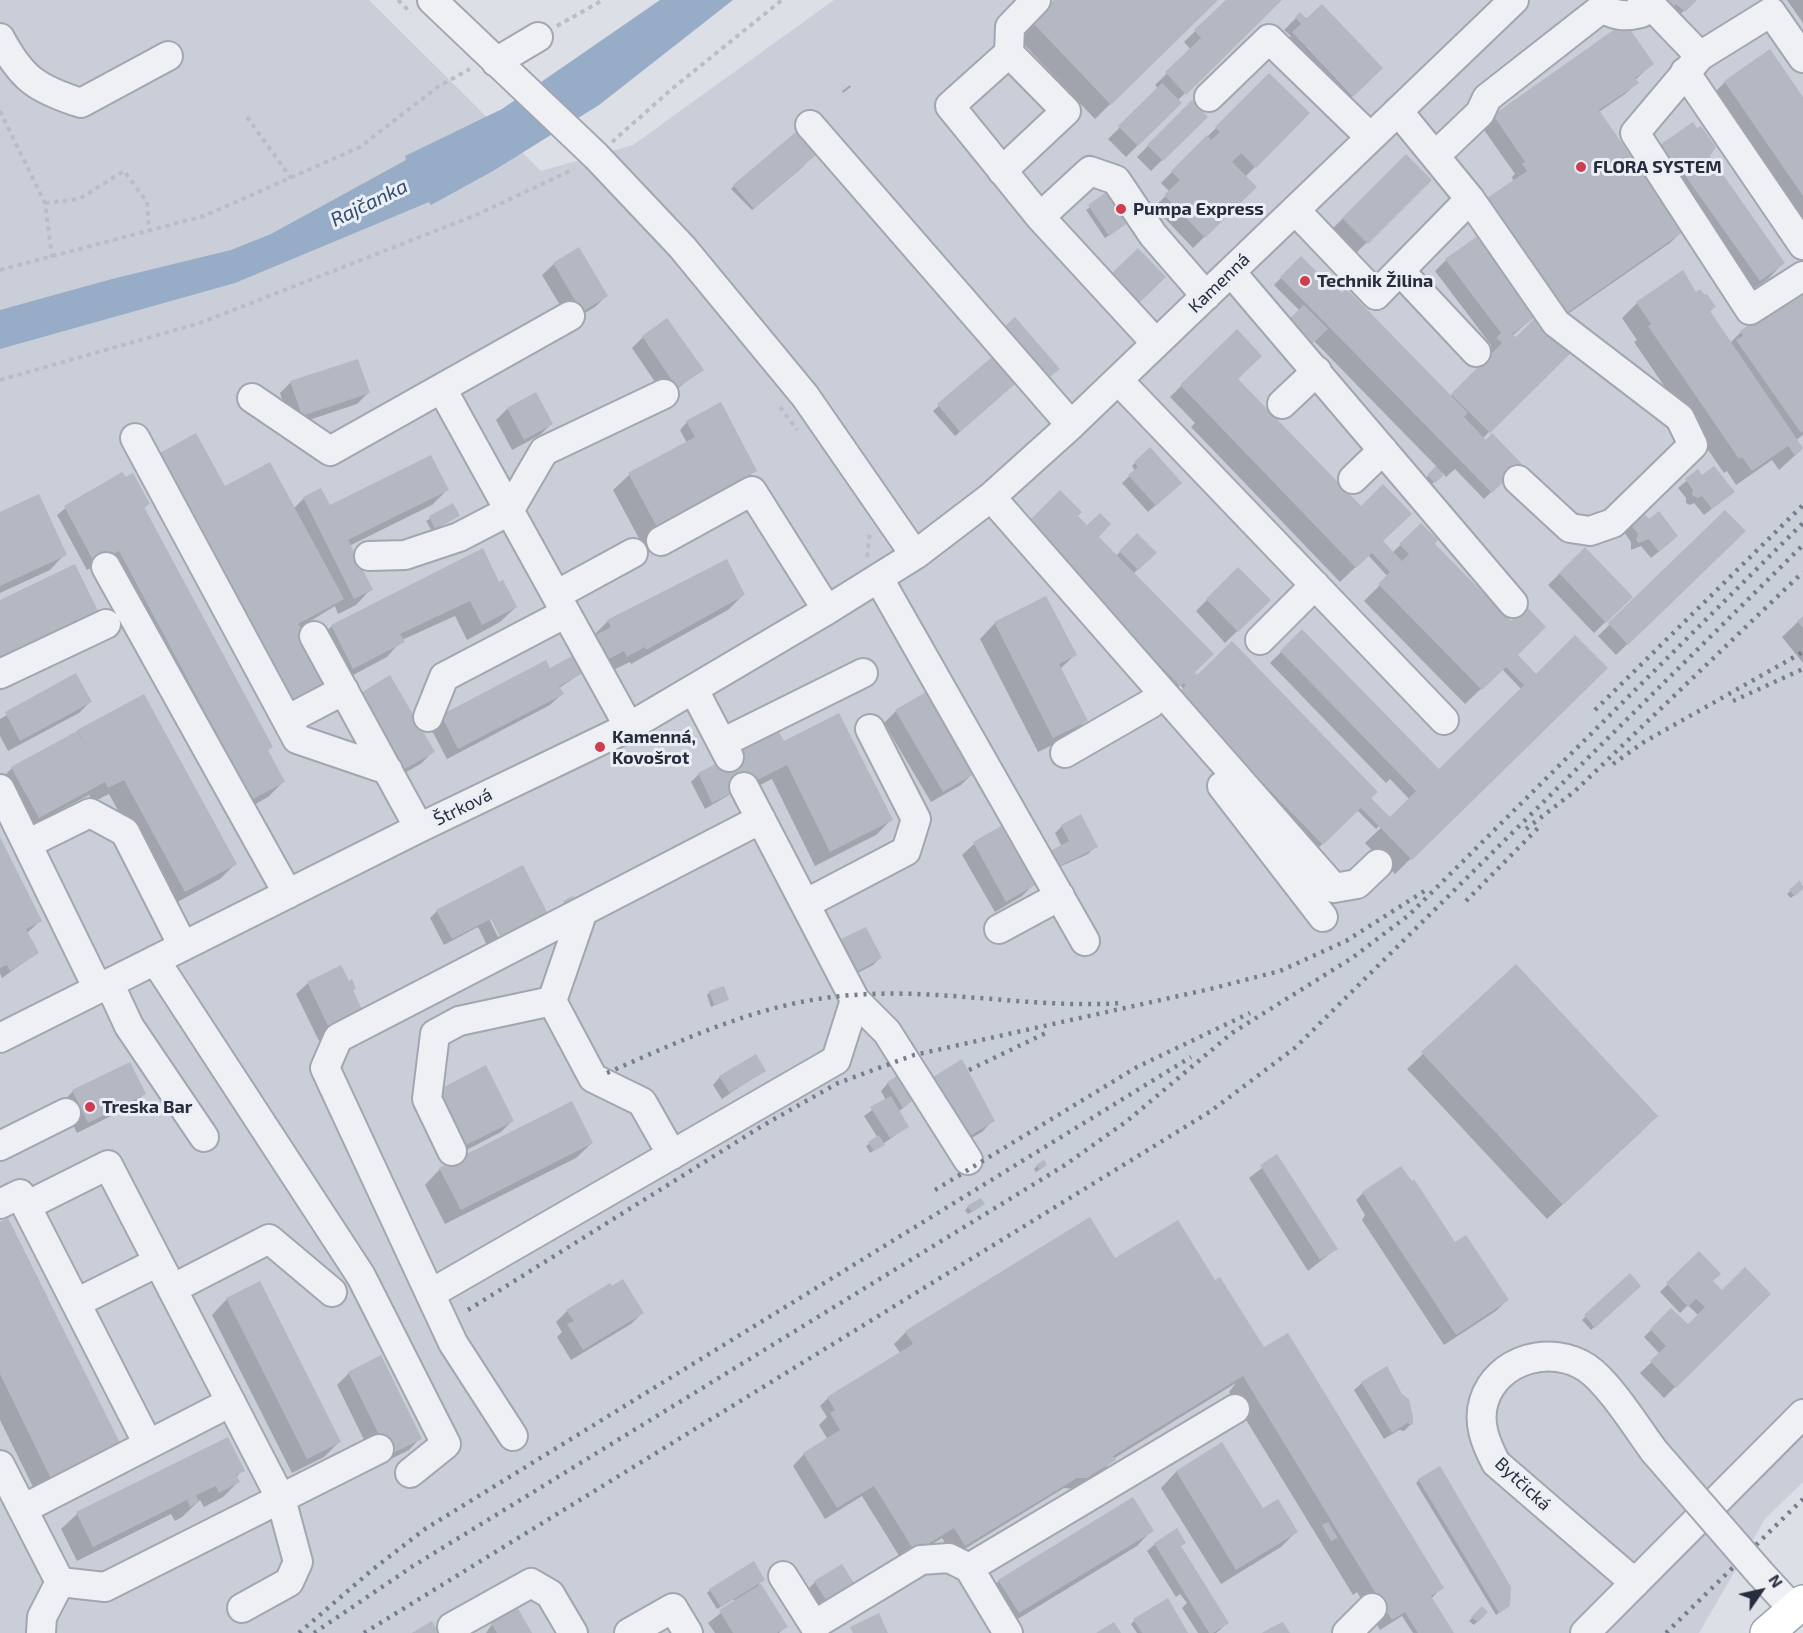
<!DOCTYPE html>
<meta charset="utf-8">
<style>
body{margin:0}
#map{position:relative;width:1803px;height:1633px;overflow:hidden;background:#dcdfe6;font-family:"Exo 2",sans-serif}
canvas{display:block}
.north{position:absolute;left:1731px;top:1561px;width:60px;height:60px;-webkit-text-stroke:4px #ebeef4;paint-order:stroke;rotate:56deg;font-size:16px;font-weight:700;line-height:24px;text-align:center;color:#262d3c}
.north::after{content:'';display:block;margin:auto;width:21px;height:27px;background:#262d3c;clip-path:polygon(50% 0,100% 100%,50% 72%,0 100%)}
</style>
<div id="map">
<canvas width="1803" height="1633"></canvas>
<div class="north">N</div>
</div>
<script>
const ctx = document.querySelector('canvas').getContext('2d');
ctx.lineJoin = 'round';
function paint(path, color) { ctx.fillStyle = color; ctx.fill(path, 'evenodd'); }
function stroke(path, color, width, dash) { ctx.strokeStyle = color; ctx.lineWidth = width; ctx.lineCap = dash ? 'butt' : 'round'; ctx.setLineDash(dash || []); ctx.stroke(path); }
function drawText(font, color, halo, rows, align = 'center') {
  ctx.font = font + ' "Exo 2",sans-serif'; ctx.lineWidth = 6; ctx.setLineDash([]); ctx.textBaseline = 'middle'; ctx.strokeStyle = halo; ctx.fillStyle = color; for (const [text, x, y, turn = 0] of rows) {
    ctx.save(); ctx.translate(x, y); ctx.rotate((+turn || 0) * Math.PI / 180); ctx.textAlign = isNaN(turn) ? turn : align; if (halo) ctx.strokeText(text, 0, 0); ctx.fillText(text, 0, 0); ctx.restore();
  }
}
paint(new Path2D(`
 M0 0H369L541 171 633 145 834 0H1803V1482L1765 1519 1699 1633H0Z`), '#caced8');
paint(new Path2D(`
 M660 0H733L599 105 493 171 431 205 429 202 235 283 0 349V310L112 279 231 250 271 234 406 160 405 156 502 109Z`), '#96acc7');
paint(new Path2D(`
 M1056 0H1216L1095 119 1018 38Z
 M1228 0H1281L1177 101 1180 103 1126 157 1108 139 1159 89 1155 85 1191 50 1184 42Z
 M1651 0H1695L1672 22Z
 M1787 0H1803V23Z
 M1300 14 1381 68 1341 107 1282 45 1291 36 1284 30Z
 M1652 64 1635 80 1637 83 1625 94 1599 112 1681 232 1670 243 1552 325 1512 177 1515 174 1482 127 1494 116Z
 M1269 75 1308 113 1244 178 1254 188 1193 248 1154 207 1170 192 1161 183Z
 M1725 82 1803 100V233L1710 97Z
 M850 85 851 87 843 93 842 91Z
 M1192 102 1206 117 1151 171 1137 157Z
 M1692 123 1708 156 1783 263 1768 279 1744 295 1659 147Z
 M1406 156 1430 180 1355 254 1331 230Z
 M804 166 752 210 731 189 734 186Z
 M1129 178 1146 210 1105 238 1086 210Z
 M1301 258 1450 397 1487 359 1482 354 1491 345 1435 271 1446 260 1536 315 1512 336 1570 352 1482 439 1520 464 1484 499 1455 469 1446 477 1443 473 1431 485 1425 479 1437 467 1314 341 1300 311 1274 285Z
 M554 264 606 296 595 307 570 322 542 275Z
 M1803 289V435L1796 440 1802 449 1779 470 1772 460 1736 485 1727 471 1724 473 1634 342 1637 340 1622 318 1637 303 1695 294 1714 307 1709 313 1730 343 1741 332Z
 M1237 331 1236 379 1392 553 1421 525 1433 544 1511 624 1516 655 1529 679 1606 668 1395 874 1365 843 1410 800 1390 779 1386 783 1270 663 1302 631 1439 771 1522 690 1502 669 1465 704 1364 601 1388 577 1368 555 1340 582 1191 427 1195 423 1170 397Z
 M643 337 702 369 666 398 632 348Z
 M991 359 1002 395 955 436 933 411Z
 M291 382 368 393 357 404 291 426 280 393Z
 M507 409 551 424 540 435 512 450 496 420Z
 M687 422 755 470 740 486 708 508 642 544 613 490 629 475 687 443 680 430Z
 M1150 449 1173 490 1148 512 1122 483 1135 471 1132 466Z
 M1698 471 1702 477 1733 492 1704 515 1694 503 1690 505 1686 503V498L1678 488Z
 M122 474 148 504 143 509 271 747 267 751 283 782 268 797 232 817 106 560 87 570 57 515 81 496Z
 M224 488 293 509 303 499 321 490 329 507 447 490 432 505 349 546 371 589 356 605 338 614 335 606 299 628 322 683 307 698 275 715Z
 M453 505 458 516 432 531 426 521Z
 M1725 512 1744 531 1616 655 1598 636Z
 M0 514 65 554 50 570 0 593Z
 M1631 525 1669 543 1651 558 1641 546 1631 550V542L1624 532Z
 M1061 531 1097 537 1116 556 1137 535 1154 553 1133 574 1193 672 1364 804 1388 817 1376 829 1357 810 1307 859 1184 689 1180 685 1164 700Z
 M1585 549 1631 597 1594 633 1548 585Z
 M1238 569 1269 600 1225 643 1196 611Z
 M499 584 516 607 500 622 467 640 455 616 402 640 387 657 338 683 316 641 332 626Z
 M743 595 728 610 631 664 630 662 611 671 593 636 608 621Z
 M1803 617V663L1782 637Z
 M995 623 1075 655 1060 669 1086 720 1071 736 1038 752 980 639Z
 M583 672 559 688 562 694 550 705 447 759 430 727 442 716Z
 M76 675 90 702 79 713 8 751 0 736V719Z
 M926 694 972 774 961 785 931 802 884 723 896 711Z
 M348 707 433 751 422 763 391 781Z
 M78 731 235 864 220 879 170 906 109 794 93 802 89 795 27 828 1 779 12 768Z
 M783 743 891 820 876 835 815 866 772 779 736 797 734 792 705 809 691 782 699 774Z
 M1062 826 1096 846 1088 854 1055 869 1062 847 1055 833Z
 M1001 828 1033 885 1022 896 995 912 962 855 974 844Z
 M0 841 40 921 27 933 37 953 2 978 0 973Z
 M1800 882 1803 887 1791 898 1787 894Z
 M437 911 491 916 489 919 502 945 490 951 478 927 444 945 430 918Z
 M842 941 880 958 873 965 850 977 835 948Z
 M1516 966 1641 1132 1547 1219 1407 1069Z
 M308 983 352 991 351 1025 319 1041 296 994Z
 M710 992 727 1000 711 1007 707 995Z
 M764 1070 722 1099 713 1085 720 1077Z
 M934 1078 993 1120 982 1132 958 1146 923 1089Z
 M888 1083 907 1105 898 1112 907 1127 870 1153 866 1146 878 1138 864 1116 886 1100 881 1091Z
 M73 1091 144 1094 133 1105 77 1133 62 1103Z
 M428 1102 512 1121 501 1132 455 1156Z
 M592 1143 576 1158 445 1224 425 1185 440 1169Z
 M1277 1156 1336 1249 1308 1271 1249 1178Z
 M1037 1166 1042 1168 1036 1172 1034 1169Z
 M1363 1193 1455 1244 1507 1300 1496 1311 1444 1345 1362 1220 1365 1215 1356 1200Z
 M968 1207H980L968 1214 965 1210Z
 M1089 1219 1114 1260 1214 1282 1442 1587 1431 1599 1452 1633H1413L1402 1616 1380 1630 1357 1592 1353 1595 1229 1392 1236 1383 1113 1459 1103 1471 1075 1489 1064 1488 953 1556 942 1538 903 1562 862 1496 825 1519 793 1466 804 1454 828 1440 819 1425 827 1417 820 1406 827 1399 901 1354 894 1344 906 1332Z
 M0 1224 120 1446 37 1495 0 1420Z
 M1699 1253 1711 1281 1722 1292 1769 1294 1664 1398 1640 1373 1660 1354 1644 1337 1671 1310 1688 1326 1698 1315 1688 1305 1680 1313 1660 1292Z
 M1630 1275 1639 1286 1591 1330 1582 1320Z
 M227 1299 339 1442 324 1457 292 1473 212 1315Z
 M567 1311 642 1313 631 1324 571 1360 557 1337 562 1332 556 1322Z
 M380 1357 420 1438 409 1450 377 1466 337 1385 349 1373Z
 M1362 1383 1411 1424 1404 1431 1399 1430 1384 1439 1354 1390Z
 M227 1439 243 1470 236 1477 238 1482 223 1497 204 1507 200 1500 182 1517 175 1521 171 1514 77 1561 61 1529 77 1514Z
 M1222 1444 1263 1510 1296 1532 1281 1547 1221 1584 1161 1488 1176 1472Z
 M1419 1480 1505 1609 1496 1615 1416 1483Z
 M1152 1530 1137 1546 1003 1628 984 1596 999 1581Z
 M1155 1544 1180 1547 1227 1623 1220 1630 1216 1633H1198L1182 1608 1187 1603 1180 1594 1176 1597 1147 1551Z
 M815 1582 854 1586 820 1609 808 1589Z
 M759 1584 786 1626 779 1633H715L708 1623 735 1602 733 1599 717 1609 707 1593 710 1590Z
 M1482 1608 1486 1612 1474 1625 1469 1621Z
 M1134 1621 1187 1633H1137L1131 1624Z
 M492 1624 530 1633H486Z`), '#0003');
paint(new Path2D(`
 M1054 0H1218L1111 105 1032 22Z
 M1226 0H1282L1186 95 1165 72 1201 38 1194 30Z
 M1665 0H1697L1685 12 1676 4 1673 8Z
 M1322 4 1383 68 1353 97 1292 32 1301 24 1295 17 1300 12 1306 19Z
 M1625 22 1654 64 1635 78 1639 83 1599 110 1683 232 1564 315 1484 200 1527 171 1522 164 1525 162 1493 115Z
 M1770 49 1803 97V196L1724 81Z
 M1269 73 1310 113 1256 168 1241 153 1232 162 1257 187 1205 238 1164 195 1180 180 1171 171 1207 135 1211 140 1220 132 1215 127Z
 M1162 83 1182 103 1138 146 1118 126Z
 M1192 100 1208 117 1163 161 1147 145Z
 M1693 122 1697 128 1701 126 1716 147 1710 156 1785 263 1760 281 1684 174 1680 177 1658 146Z
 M797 131 817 154 754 209 733 185Z
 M1406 154 1432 180 1368 244 1342 218Z
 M1130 176 1151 207 1109 236 1088 205Z
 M1479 235 1538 315 1512 334 1516 337 1536 317 1572 352 1490 433 1451 394 1502 343 1496 338 1501 333 1445 259Z
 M579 247 608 296 582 312 553 263Z
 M1138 248 1166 277 1134 308 1106 279Z
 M1301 256 1327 282 1329 280 1342 293 1345 290 1351 293 1468 413 1464 417 1486 440 1492 433 1522 464 1492 493 1280 277Z
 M1683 270 1696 292 1700 289 1705 295 1707 294 1716 307 1710 311 1803 448 1795 456 1788 446 1752 471 1742 457 1739 459 1648 326 1651 324 1636 302Z
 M1803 287V431L1801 433 1736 340 1743 336 1740 331Z
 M1304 305 1328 329 1311 345 1288 320Z
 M1015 317 1060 369 1046 380 1002 329Z
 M667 318 704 370 677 388 642 336Z
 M1237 329 1262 356 1238 379 1361 506 1383 484 1412 514 1383 541 1402 561 1409 554 1399 544 1421 523 1438 540 1435 544 1511 621 1526 606 1546 627 1518 655 1536 674 1575 635 1608 668 1412 860 1361 808 1323 845 1177 695 1186 685 1184 683 1180 686 1046 548 1030 520 1060 490 1082 512 1078 516 1087 525 1100 513 1111 524 1099 537 1214 654 1195 672 1197 675 1232 641 1378 792 1371 798 1390 817 1416 791 1280 651 1302 629 1439 769 1524 685 1506 667 1482 690 1378 584 1390 572 1372 553 1356 568 1180 385Z
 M992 357 1015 384 960 432 937 404Z
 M358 359 370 393 302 416 290 381Z
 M536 392 553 424 524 440 507 408Z
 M721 402 757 471 723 489 725 493 658 529 628 473 695 437 686 421Z
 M196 433 225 486 270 462 344 599 298 624 313 652 324 683 290 701 158 454Z
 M1150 447 1182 483 1156 506 1128 475 1138 467 1134 462Z
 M431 455 449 490 348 540 373 590 354 599 303 497 321 488 330 505Z
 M1436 466 1444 475 1435 483 1427 475Z
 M1714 466 1735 492 1712 509 1702 496 1698 498 1692 495 1693 490 1685 479 1698 469 1702 475Z
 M122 472 126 477 133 473 150 504 144 507 273 747 268 750 285 782 248 802 229 769 234 766 119 551 95 564 64 506Z
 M39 494 67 555 0 586V512Z
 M453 503 460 516 435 529 429 516Z
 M1725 510 1746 531 1628 645 1608 623Z
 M1659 511 1678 536 1659 552 1649 539 1639 543 1636 540 1638 534 1630 524 1644 513 1649 519Z
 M1137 533 1157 553 1138 570 1119 551Z
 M1585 547 1633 597 1606 623 1559 573Z
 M483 548 499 582 503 580 517 607 482 625 470 601 400 634 405 642 353 669 331 625Z
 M727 559 745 595 646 650 645 647 627 657 624 651 607 660 594 636 611 627 607 620Z
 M75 564 100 615 0 663V600Z
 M1238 567 1271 600 1238 632 1206 599Z
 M1046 596 1077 655 1059 664 1088 721 1053 738 994 622Z
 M1803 616V628L1797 621Z
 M576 654 585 672 559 686 564 694 458 749 441 715 546 660 550 668Z
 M76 673 92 702 20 741 5 712Z
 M390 675 435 752 403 770 359 694Z
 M926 692 974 774 943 792 895 710Z
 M144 694 237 864 185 892 124 780 108 788 105 782 39 818 11 767 77 731 88 751 77 730Z
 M839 713 893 820 830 852 787 765 712 803 698 773 779 732 784 741Z
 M1081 814 1098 847 1058 867 1050 851 1069 841 1061 825Z
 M1001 826 1035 885 1006 902 973 842Z
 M0 837 42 921 26 929 39 953 10 971 7 965 0 968Z
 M523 865 549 916 502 941 491 919 452 939 436 910Z
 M1800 880 1803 889 1795 896 1789 890Z
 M573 896 578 905 568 911 563 901Z
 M866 927 882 958 858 971 841 939Z
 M1516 964 1658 1116 1563 1205 1421 1052Z
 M341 965 349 981 352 979 356 989 353 990 364 1014 330 1030 307 982Z
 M724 986 729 1000 714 1005 709 991Z
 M756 1054 766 1071 730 1093 719 1076Z
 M962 1059 995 1121 970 1136 933 1077Z
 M130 1062 146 1094 88 1123 72 1090Z
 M486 1065 514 1121 466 1145 438 1090Z
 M902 1073 916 1098 903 1108 887 1082Z
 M891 1096 909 1127 890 1138 870 1107Z
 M572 1101 593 1143 461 1210 439 1168Z
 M879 1135 885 1145 874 1151 868 1142Z
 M1277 1154 1338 1249 1320 1260 1260 1165Z
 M1044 1160 1047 1165 1040 1170 1036 1165Z
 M1401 1166 1412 1181 1414 1179 1455 1242 1466 1235 1509 1300 1456 1335 1362 1192Z
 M981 1198 985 1204 972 1212 967 1206Z
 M1090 1217 1115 1258 1178 1220 1215 1280 1220 1277 1264 1347 1288 1333 1444 1588 1431 1596 1454 1633H1418L1405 1612 1392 1620 1243 1376 1113 1456 1116 1460 1087 1478H1077L965 1546 954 1528 915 1552 874 1486 837 1508 803 1453 840 1430 830 1413 835 1410 827 1397 913 1344 905 1331Z
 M8 1218 122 1447 52 1481 0 1374V1222Z
 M1699 1251 1721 1274 1713 1281 1722 1290 1745 1267 1771 1294 1676 1388 1650 1361 1666 1346 1650 1329 1671 1308 1688 1324 1705 1307 1696 1299 1688 1307 1666 1283Z
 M1630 1273 1641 1286 1595 1328 1584 1315Z
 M623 1279 644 1313 583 1350 567 1324 574 1321 566 1310 610 1283 612 1286Z
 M260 1281 341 1442 307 1459 226 1298Z
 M381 1355 422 1439 389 1455 348 1372Z
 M1387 1366 1402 1394 1409 1399 1413 1418V1425L1407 1423 1392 1433 1361 1382Z
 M228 1437 245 1471 236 1475 240 1482 219 1493 216 1486 196 1495 199 1502 190 1507 187 1500 93 1547 76 1512Z
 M1222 1442 1263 1508 1278 1499 1298 1532 1236 1570 1176 1471Z
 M1440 1466 1511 1587 1510 1606 1499 1613 1418 1479Z
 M1133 1497 1154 1531 1019 1613 998 1580Z
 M1328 1522 1338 1538 1331 1541 1322 1525Z
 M1177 1528 1186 1543 1181 1546 1229 1623 1213 1633H1209L1154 1543Z
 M754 1561 765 1580 721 1607 709 1589Z
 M842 1564 856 1586 828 1603 814 1581Z
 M761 1584 788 1627 777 1633H733L719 1610Z
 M1168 1598 1188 1633H1142L1133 1619Z
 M1482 1606 1488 1612 1478 1622 1471 1617Z
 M517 1607 532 1633H497L491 1623Z
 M879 1613 888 1633H853L850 1627Z
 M432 1621 439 1633H412Z
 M1114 1622 1121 1633H1096Z
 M1283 1622 1290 1633H1262L1272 1627Z`), '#b3b8c3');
const minor = new Path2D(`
 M432 0 596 156 682 247 805 396 915 555
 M1036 0 1010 27 1009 53 950 106 1040 217 1156 343
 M1646 0 1700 56
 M0 38C22 79 37 89 81 103L168 56
 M1803 58 1771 12 1700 56 1635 133 1750 310 1803 276
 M496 62 538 37
 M1685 72 1803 245
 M1209 97 1269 39 1370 137
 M1398 111 1470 199 1556 323 1680 418 1693 445 1613 523 1590 531 1570 528 1518 480
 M810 125 1071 425
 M1436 155 1480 113 1487 98 1602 8C1616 16 1626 17 1641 13L1642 0
 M1002 171 1066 111 1009 53
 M1295 210 1376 295 1470 199
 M1040 217 1090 171 1116 180 1153 235 1206 296
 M1400 271 1476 352
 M1231 272 1513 603
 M1118 380 1444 720
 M442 389 629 727
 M252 398 330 451 570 316
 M1282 404 1317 371
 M135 438 297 739 388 770
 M1353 479 1383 450
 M991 497 1334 888 1357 884 1378 864
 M661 541 752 491 827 610
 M369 556 405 555 459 537 509 511 544 451 664 394
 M106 567 288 894
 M879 579 1085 941
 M556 595 633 553
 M314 636 419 828
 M1260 640 1315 585
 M0 674 106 624
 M694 690 729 757
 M428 717 444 677 566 613
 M287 720 344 690
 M722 743 863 673
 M1065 753 1150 704
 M1222 786 1323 917
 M744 787 855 1000 887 1032 968 1160
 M0 789 98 989
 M27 844 90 813 125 832 183 946
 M805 904 906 851 916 819 870 729
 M583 911 552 1001 593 1078 642 1102 672 1155
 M999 929 1060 896
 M155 960 361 1276 446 1444 410 1473
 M109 983 129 1026 204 1137
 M0 1038 419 828 629 727 827 610 915 555 991 497 1071 425 1514 0
 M0 1146 66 1113
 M452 1151 427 1099 435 1034 459 1021 552 1001
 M0 1204 20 1194 148 1444
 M26 1206 108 1165 281 1499 298 1562 289 1582 242 1608
 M172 1289 269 1239 332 1292
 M430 1294 836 1060 855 1000
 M76 1303 158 1262
 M513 1436 453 1343 325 1068 338 1038 761 819
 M0 1465 60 1582 105 1587 379 1449
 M23 1509 231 1402
 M1760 1573 1794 1610
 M783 1576 814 1625 921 1560 949 1558 969 1568
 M1635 1583 1496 1463C1486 1444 1477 1423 1484 1401 1497 1359 1551 1344 1587 1368 1609 1383 1637 1428 1654 1451
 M452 1627 531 1583 550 1594 573 1633
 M41 1633 42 1617 60 1582
 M629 1633 673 1608 688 1633
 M1008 1633 969 1568 1235 1409
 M1347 1633 1372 1608
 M1585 1633 1803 1414`);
const major = new Path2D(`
 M1767 1633 1803 1602`);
stroke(minor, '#a2a6b0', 32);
stroke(major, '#9ba3b2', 36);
stroke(new Path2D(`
 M398 0 411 13
 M557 26 603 0
 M0 111 45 203 52 257
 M247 117 291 178
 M612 142 673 88 782 0
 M45 203 79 199 124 171 147 202 149 230
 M0 270 204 216 360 147 439 86 470 69
 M0 380 200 323 476 215 574 169
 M780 407 797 430
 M867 557 870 532`), '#babdc4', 4, [4.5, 4.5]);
stroke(minor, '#eef0f4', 28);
stroke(major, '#fff', 33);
stroke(new Path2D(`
 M1733 701 1803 669
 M1595 710 1803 505
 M1613 764 1644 742 1803 652
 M1526 829 1575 791 1803 572
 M1466 901 1542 824
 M969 1070 1050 1031
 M607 1073C687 1038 764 1001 853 995 942 988 1031 1009 1121 1003
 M935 1190 1137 1067 1250 1013
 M468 1310 762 1126 838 1083 914 1055 1210 989 1280 971 1346 941 1426 890
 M299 1633 372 1570 425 1529 1191 1057
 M314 1633 413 1566 1065 1165 1127 1121 1232 1033 1352 958 1409 915 1803 523
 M364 1633 1211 1111 1296 1047 1803 545
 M1666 1633 1803 1499`), '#757e8f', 4.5, [3, 6]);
const minorBridge = new Path2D(`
 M1654 1451 1760 1573`);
stroke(minorBridge, '#a2a6b0', 32, []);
stroke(minorBridge, '#eef0f4', 28);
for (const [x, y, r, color] of [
 [1581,167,6,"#ce3e50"],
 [1121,209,6,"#ce3e50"],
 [1305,281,6,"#ce3e50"],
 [600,747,6,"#ce3e50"],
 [90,1107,6,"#ce3e50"]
]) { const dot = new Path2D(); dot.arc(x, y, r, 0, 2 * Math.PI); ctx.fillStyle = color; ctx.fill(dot); stroke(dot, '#ebeef4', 2); }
drawText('bold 18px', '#262d3c', '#ebeef4', [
 ["FLORA SYSTEM",1593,167],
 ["Pumpa Express",1133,209],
 ["Technik Žilina",1317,281],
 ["Kamenná,",612,737],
 ["Kovošrot",612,758],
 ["Treska Bar",102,1107]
], 'left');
drawText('18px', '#262d3c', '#ebeef4', [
 ["Kamenná",1219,283,-44],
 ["Štrková",463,807,-26],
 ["Bytčická",1523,1484,43]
]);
drawText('italic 20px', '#304b70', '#ebeef4', [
 ["Rajčanka",369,203,-26]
]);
</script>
